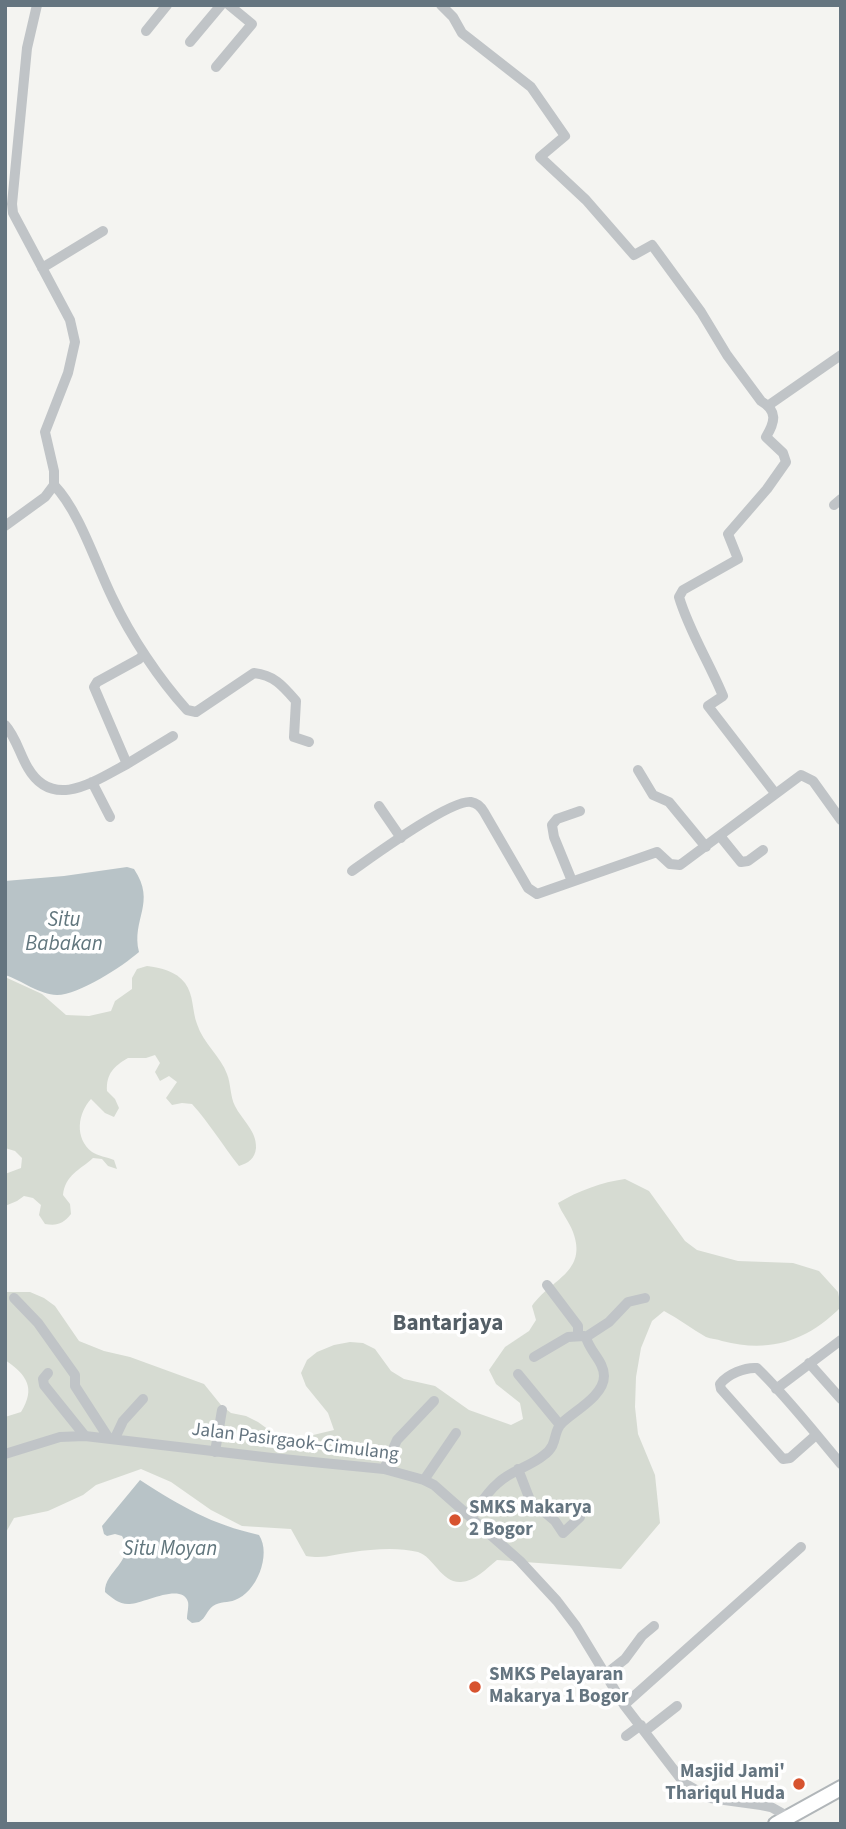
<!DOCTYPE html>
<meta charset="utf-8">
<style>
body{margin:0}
#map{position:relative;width:846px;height:1829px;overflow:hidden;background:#f4f4f1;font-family:"Source Sans 3",sans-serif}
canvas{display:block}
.frame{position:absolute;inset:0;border:7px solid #657580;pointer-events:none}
</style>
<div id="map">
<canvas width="846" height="1829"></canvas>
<div class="frame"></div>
</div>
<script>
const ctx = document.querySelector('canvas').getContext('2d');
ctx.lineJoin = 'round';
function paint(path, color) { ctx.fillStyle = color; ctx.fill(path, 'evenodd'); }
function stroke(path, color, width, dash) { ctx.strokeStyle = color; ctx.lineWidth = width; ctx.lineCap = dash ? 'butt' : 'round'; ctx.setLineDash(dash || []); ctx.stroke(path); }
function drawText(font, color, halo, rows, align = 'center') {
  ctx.font = font + ' "Source Sans 3",sans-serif'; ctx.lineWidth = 7; ctx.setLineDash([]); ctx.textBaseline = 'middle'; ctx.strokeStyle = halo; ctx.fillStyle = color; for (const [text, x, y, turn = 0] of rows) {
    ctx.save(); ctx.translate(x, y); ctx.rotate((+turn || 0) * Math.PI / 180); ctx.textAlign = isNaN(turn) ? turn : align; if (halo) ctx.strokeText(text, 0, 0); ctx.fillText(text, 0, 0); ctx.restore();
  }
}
paint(new Path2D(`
 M147 966C161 968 176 971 185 983 194 995 192 1011 197 1024 203 1043 221 1057 227 1074 231 1084 230 1096 235 1106 242 1120 257 1131 256 1148 255 1159 248 1163 239 1166 223 1146 210 1124 192 1104L182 1103 172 1105 166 1098 177 1082 169 1076 160 1081 155 1072 160 1063 155 1055 146 1058H128C114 1066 106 1074 107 1091L115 1099 119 1108 114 1117 105 1113 91 1099C78 1113 74 1138 92 1152 98 1156 107 1157 114 1160L117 1169 108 1166 102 1159 93 1158C80 1170 65 1175 63 1195L70 1204 71 1214C63 1224 57 1226 45 1224L39 1215 41 1205 33 1198 24 1196 17 1201 5 1206V1174L21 1168 22 1158 15 1151 5 1148V977L42 994 66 1015 89 1016 111 1011 115 1001 132 989V978L137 969Z
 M625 1179 649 1191 685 1241 697 1250 738 1261 793 1263 819 1271 838 1292 841 1307C806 1342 769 1353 722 1341 717 1339 711 1339 706 1337 692 1329 679 1319 664 1311L652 1321 641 1348 636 1377 635 1407 638 1434 655 1475 660 1523 621 1569 497 1560C486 1569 475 1581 461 1582 441 1583 434 1557 418 1552 398 1547 373 1549 353 1552 334 1554 326 1559 306 1556L291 1529 242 1526 211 1510 171 1482 141 1469 96 1485 83 1495 48 1511 14 1518 5 1534V1417L21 1412C36 1388 27 1375 5 1360V1292H30L44 1298 55 1306 79 1341 104 1351 130 1357 204 1384 221 1405 231 1413 246 1416 258 1422 280 1438 309 1436 334 1430 328 1413 306 1386 301 1373 307 1360 317 1352 334 1345 350 1342 363 1343 375 1349 391 1371 404 1379 435 1386 469 1410 511 1425 523 1419 520 1403 496 1384 489 1370 505 1347 529 1331 536 1320 532 1306C551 1279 588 1272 573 1232 569 1221 562 1214 558 1203 578 1191 602 1182 625 1179Z`), '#d6dbd2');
paint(new Path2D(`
 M127 867 134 869C157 903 131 919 139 952 123 966 79 995 57 995 40 995 21 980 5 975V881L64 876Z
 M140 1480C182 1507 211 1524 259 1535 272 1555 256 1593 235 1600 228 1603 220 1601 213 1606 207 1610 206 1618 199 1622L192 1623 187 1619C187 1614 189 1606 188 1602 182 1582 143 1604 130 1604 120 1605 112 1598 105 1592 104 1571 137 1560 122 1536L115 1534 107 1536 104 1534 102 1526Z`), '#b8c3c7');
const major = new Path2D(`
 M776 1824 841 1788`);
stroke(major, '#b1b6b9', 18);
stroke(new Path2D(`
 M441 5 453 17 462 33 531 87 565 136 540 157 586 200 634 255 652 245 701 312 727 355 761 401C778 411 775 422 766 437L783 453 786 462 767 489 728 534 738 559 683 590 679 597C689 631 709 662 723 696L708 706 775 793
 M146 31 167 5
 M190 42 221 5
 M216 67 252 24 229 5
 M42 268 103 231
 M769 405 841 355
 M54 485C80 512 96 565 113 599 131 637 159 679 187 710L196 712 254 673C274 675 283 686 296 701L294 737 309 742
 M834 505 841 499
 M5 526 45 497 54 485V471L45 432 68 373 75 342 70 320 13 213 12 204 27 48 37 5
 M5 725C16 737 20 755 28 768 53 811 95 781 127 764L94 687 97 682 139 659 144 654
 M127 764 173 736
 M638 770 653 795 669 802 706 847
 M92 782 110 817
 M379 806 401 838
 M720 836 741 862 748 861 763 850
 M352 871C372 857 451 799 471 802 477 803 481 807 484 812L528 888 537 894 657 852 670 864 680 865 801 775 813 781 841 820
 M572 881 554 837 552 825 557 819 580 811
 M547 1285 578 1326V1335
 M14 1298 38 1323 75 1375V1386L108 1437
 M534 1357 568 1337 584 1336
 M809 1363 841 1399
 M48 1373 43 1379 44 1385 85 1436
 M518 1374 560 1425
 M776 1389 841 1340
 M816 1435 790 1458 783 1459 721 1389 720 1384C728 1374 745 1367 757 1368 787 1397 814 1432 841 1464
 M115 1438 123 1421 143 1399
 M215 1452 222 1410
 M5 1454 60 1437 85 1436 272 1458 384 1469 424 1480 434 1485 520 1561 557 1601 576 1626 624 1705 684 1783 710 1798 761 1805 771 1807 787 1816
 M384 1469 397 1440 434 1401
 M518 1469 530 1500 555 1521 563 1533 580 1517
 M424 1480 456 1433
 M471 1517C479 1506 487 1492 498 1483 511 1470 530 1467 544 1455 559 1444 552 1432 562 1423 574 1411 604 1396 604 1376 604 1361 589 1351 586 1337L609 1322 628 1302 645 1298
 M606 1674 625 1659 642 1636 654 1626
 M624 1705 801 1547
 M645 1731 677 1706
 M626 1736 641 1725`), '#c0c4c7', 10);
stroke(major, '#fff', 14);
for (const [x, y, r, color] of [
 [455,1520,7,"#d7532f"],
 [475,1687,7,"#d7532f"],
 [799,1784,7,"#d7532f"]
]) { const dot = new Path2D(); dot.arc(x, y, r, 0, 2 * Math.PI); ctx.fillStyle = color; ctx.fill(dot); stroke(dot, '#fff', 2.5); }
drawText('19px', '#657580', '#fff', [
 ["Jalan Pasirgaok–Cimulang",295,1443,7]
]);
drawText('bold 19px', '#657580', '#fff', [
 ["SMKS Makarya",469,1509],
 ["2 Bogor",469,1531],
 ["SMKS Pelayaran",489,1676],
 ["Makarya 1 Bogor",489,1698],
 ["Masjid Jami'",785,1773,"right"],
 ["Thariqul Huda",785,1795,"right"]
], 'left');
drawText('italic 21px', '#61767d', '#fff', [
 ["Situ",64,921],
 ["Babakan",64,945],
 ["Situ Moyan",170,1550]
]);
drawText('bold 23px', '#535e66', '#fff', [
 ["Bantarjaya",448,1325]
]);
</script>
